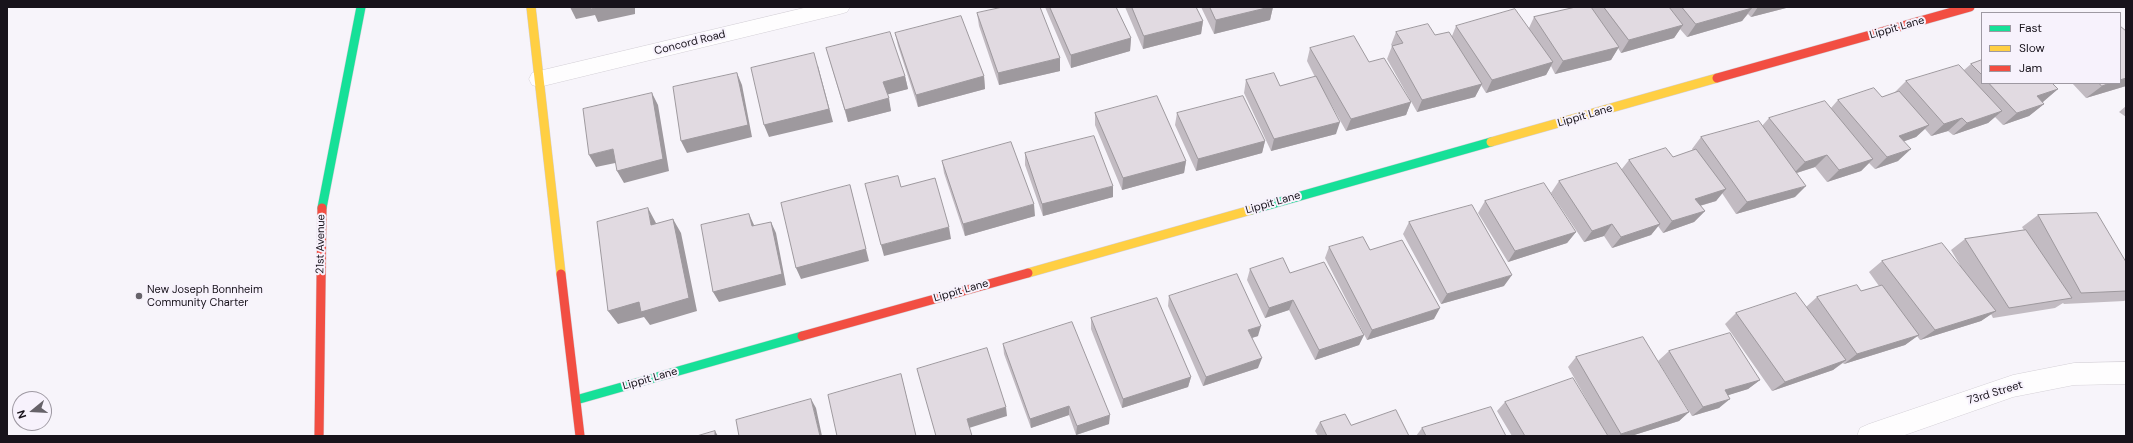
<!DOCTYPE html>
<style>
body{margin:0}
#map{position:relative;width:2133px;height:443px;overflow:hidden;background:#f7f4fa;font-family:"DM Sans",sans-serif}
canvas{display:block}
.frame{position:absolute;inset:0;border:8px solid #18131b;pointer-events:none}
.legend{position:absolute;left:1981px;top:12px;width:140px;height:72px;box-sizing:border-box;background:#f7f2fc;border:1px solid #9e99a2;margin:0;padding:5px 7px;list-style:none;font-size:12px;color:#18131b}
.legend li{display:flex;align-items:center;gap:8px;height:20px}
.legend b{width:20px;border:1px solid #9e99a2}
.north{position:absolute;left:12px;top:391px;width:40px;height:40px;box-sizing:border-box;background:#f7f2fc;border:1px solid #9e99a2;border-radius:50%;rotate:252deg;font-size:11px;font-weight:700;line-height:16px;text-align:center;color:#18131b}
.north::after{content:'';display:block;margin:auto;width:14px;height:18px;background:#666269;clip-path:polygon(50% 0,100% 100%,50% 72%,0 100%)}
</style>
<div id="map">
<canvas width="2133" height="443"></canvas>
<div class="frame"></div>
<ul class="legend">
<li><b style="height:5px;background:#16e098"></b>Fast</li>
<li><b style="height:5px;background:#ffcf43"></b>Slow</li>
<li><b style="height:5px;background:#f24e42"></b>Jam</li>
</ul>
<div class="north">N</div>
</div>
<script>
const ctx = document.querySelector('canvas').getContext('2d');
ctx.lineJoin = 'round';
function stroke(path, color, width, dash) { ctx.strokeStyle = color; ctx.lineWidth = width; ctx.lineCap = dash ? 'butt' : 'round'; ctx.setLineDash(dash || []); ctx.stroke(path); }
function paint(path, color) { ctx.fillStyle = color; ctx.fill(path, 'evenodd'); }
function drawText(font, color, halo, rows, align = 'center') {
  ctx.font = font + ' "DM Sans",sans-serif'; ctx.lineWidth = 4; ctx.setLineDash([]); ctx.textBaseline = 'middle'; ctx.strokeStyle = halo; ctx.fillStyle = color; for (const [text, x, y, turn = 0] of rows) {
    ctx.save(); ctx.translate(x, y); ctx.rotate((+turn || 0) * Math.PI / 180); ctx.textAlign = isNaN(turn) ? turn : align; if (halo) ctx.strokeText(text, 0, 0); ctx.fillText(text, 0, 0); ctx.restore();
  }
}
const street = new Path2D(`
 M808 7H850L847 12 840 14 539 87 532 85 529 79 532 73 539 71Z
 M2126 362V384L2074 385 2013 397 1902 436H1857L1860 428 1869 424 2013 375 2074 363Z`);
const fast = new Path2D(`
 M322 208 361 7
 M1251 210 1491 142
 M576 400 802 336`);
const slow = new Path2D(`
 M531 7 561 274
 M1491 142 1717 78
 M1028 273 1251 210`);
const jam = new Path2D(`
 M1717 78 1970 7
 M561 274 580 436
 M802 336 1028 273
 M319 436 322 208`);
stroke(street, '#d4d0d7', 1);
stroke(fast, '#d4d0d7', 10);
stroke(slow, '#d4d0d7', 10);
stroke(jam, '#d4d0d7', 10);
paint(street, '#fefdfe');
stroke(fast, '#16e098', 9);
stroke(slow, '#ffcf43', 9);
stroke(jam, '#f24e42', 9);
paint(new Path2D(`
 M1045 7H1116L1131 38 1130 51 1071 68Z
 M1125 7H1196L1203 21 1201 34 1143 49Z
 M1201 7H1273L1270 20 1214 34Z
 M1576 7H1790L1751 17 1748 14 1742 21 1687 37 1680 29 1674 38 1621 53 1618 48 1611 60 1555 74 1551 66 1546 75 1486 93 1481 85 1475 97 1417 112 1387 59 1392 46 1391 45 1396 32 1435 35 1452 36 1456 26 1529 28 1534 17Z
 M977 13 1060 71 999 85 979 26Z
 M2126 31V86L2086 98 2072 83H2120Z
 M895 33 984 76 985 89 918 107 898 46Z
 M826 48 905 76 908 89 887 94 891 111 848 122Z
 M1310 48 1369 62 1411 102 1406 115 1346 131 1327 97 1336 134 1271 151 1244 93 1246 80 1280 86 1315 77 1307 61Z
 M1982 60V83H2052L2058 89 2042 102 2044 104 2029 116 2003 125 1995 117 1988 123 1953 135 1948 131 1931 136 1925 129 1916 137 1904 141 1898 161 1875 169 1869 163 1861 171 1827 182 1815 167 1797 173 1795 197 1736 214 1722 193 1716 201 1700 206 1705 211 1694 222 1663 233 1658 226 1651 235 1612 248 1604 236 1584 242 1551 193 1559 181 1621 170 1629 160 1673 157 1693 151 1692 149 1701 137 1762 126 1769 118 1831 108 1838 100 1882 97 1894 93 1906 81 1964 70 1971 64Z
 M2126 106V117L2119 112Z
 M1095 113 1186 161 1184 173 1122 190 1095 125Z
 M1177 113 1265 141 1262 153 1196 171 1175 125Z
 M1025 153 1113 197 1043 216 1025 165Z
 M942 161 1035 216 965 236 944 173Z
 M1485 201 1576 232 1567 243 1508 262 1478 213Z
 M2038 215 2126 262V300L2124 301 2064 304 2063 303 2055 308 1993 318 1991 314 1981 321 1920 340 1917 336 1905 345 1844 364 1843 363 1833 370 1772 391 1725 324 1736 313 1806 307 1817 297 1861 291 1879 286 1869 272 1882 261 1960 265 1951 250 1965 239 2024 230 2022 227Z
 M1409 222 1504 286 1441 304 1403 234Z
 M1329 247 1370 250 1434 319 1367 340 1325 258Z
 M1250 269 1290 273 1364 335 1359 345 1315 360 1289 310 1265 318 1247 280Z
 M1169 296 1258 336 1252 338 1258 368 1203 386 1168 306Z
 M1091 318 1191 377 1188 387 1122 408 1091 329Z
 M1003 344 1109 424 1076 435 1069 415 1031 428 1004 354Z
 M1669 351 1760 380 1748 389 1728 395 1719 408 1692 416 1658 361Z
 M1576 357 1689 412 1679 421 1631 436H1512L1497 411 1505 402 1597 418 1568 367Z
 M1320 422 1351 425 1409 436H1318L1315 431Z
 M1422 428 1506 436H1416Z`), '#c2bbc2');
paint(new Path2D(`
 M570 7H635V14L598 22 595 15 576 19Z
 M1270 7H1273L1270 20 1214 34 1216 20Z
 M1758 7H1790L1751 17Z
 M1752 8 1742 21 1687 37 1696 24Z
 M1203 21 1201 34 1143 49 1144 36Z
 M1683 25 1674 38 1621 53 1629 40Z
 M1131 38 1130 51 1071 68V55Z
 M1619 47 1611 60 1555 74 1563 61Z
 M1060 58V71L999 85 998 73Z
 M1553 62 1546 75 1486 93 1492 80Z
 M818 66 833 122 769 137 764 125Z
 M737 73 742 85 752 137 687 153 681 141Z
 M905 76 908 89 886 95 883 82Z
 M984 76 985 89 918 107 916 95Z
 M2126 78V86L2086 98 2102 86 2110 83H2120V80Z
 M1482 84 1475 97 1417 112 1422 100Z
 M2058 89 2043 102 2023 109 2037 96Z
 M652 93 658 105 669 171 624 183 617 171Z
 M889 98 891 111 848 122 845 110Z
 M1411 102 1406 115 1346 131 1351 119Z
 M2044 104 2029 116 2003 125 2017 113Z
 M2002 111 1988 123 1953 135 1967 123Z
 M1962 118 1948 131 1931 136 1944 124Z
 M1340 122 1336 134 1271 151 1274 139Z
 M1929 125 1916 137 1886 148 1899 136Z
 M1265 141 1262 153 1196 171 1198 159Z
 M613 149 620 162 596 167 589 155Z
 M1911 149 1898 161 1875 169 1887 157Z
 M1827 155 1815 167 1793 174 1805 162Z
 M1873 159 1861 171 1827 182 1839 170Z
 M1186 161 1184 173 1122 190 1123 178Z
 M850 185 869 261 801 279 796 268Z
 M1113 186V197L1043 216 1042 204Z
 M1806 186 1795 197 1736 214 1747 202Z
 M1726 189 1716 201 1685 210 1695 199Z
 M1034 204 1035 216 965 236 963 224Z
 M648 208 656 223 660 239 651 225Z
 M1705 211 1694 222 1663 233 1672 221Z
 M749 214 754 225 757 237 752 226Z
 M673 219 681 233 697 311 650 325 644 317 618 324 608 311Z
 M771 222 776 233 786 285 719 302 713 292Z
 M1612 224 1604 236 1584 242 1592 231Z
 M1660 224 1651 235 1612 248 1621 237Z
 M949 227 951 239 884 256 881 245Z
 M1576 232 1567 243 1508 262 1515 251Z
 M1512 275 1504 286 1441 304 1447 294Z
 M1293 300 1289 310 1265 318 1269 308Z
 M1440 308 1434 319 1367 340 1372 330Z
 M1996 311 1981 321 1920 340 1935 330Z
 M1261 326 1258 336 1245 340 1248 330Z
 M1364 335 1359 345 1315 360 1319 350Z
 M1919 335 1905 345 1844 364 1857 354Z
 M1262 358 1258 368 1203 386 1206 377Z
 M1846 360 1833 370 1772 391 1785 382Z
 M901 374 903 384 916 436Z
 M1191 377 1188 387 1122 408 1123 399Z
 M1760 380 1748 389 1713 400 1725 390Z
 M811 399 816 408 822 436H820Z
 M1730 399 1719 408 1692 416 1703 407Z
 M1069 406V415L1031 428 1030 419Z
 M1006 407 1007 416 969 428 967 419Z
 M1689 412 1679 421 1631 436H1618L1621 434Z
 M1110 415 1109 424 1076 435 1077 426Z
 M715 431 718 436H715Z`), '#9e999e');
const building = new Path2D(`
 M591 7H599L591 9Z
 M1003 7H1040L1060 58 998 73 977 13Z
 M1050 7H1116L1131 38 1071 55Z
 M1132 7H1196L1203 21 1144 36Z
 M1210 7H1270L1216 20Z
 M1576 7H1591L1619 47 1563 61 1534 17Z
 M1604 7H1669L1683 25 1629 40Z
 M1682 7H1751L1752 8 1696 24Z
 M1515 9 1553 62 1492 80 1456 26Z
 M961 16 984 76 916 95 895 33Z
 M1428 24 1435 35 1449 32 1482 84 1422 100 1392 46 1403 43 1396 32Z
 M2120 26 2126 31V78L2120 80Z
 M890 32 905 76 883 82 889 98 845 110 826 48Z
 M1354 36 1369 62 1384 58 1411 102 1351 119 1310 48Z
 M814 53 829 109 764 125 751 68Z
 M1982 60V75L1971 64Z
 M1959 65 2002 111 1967 123 1962 118 1944 124 1906 81Z
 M737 73 748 125 681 141 673 87Z
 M1274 73 1280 86 1316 76 1340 122 1274 139 1246 80Z
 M1989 83H2052L2058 89 2037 96 2044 104 2017 113Z
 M2099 83H2110L2102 86Z
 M1874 88 1882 97 1899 91 1929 125 1899 136 1911 149 1887 157 1838 100Z
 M652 93 663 159 617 171 613 149 589 155 583 109Z
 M1157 96 1186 161 1123 178 1095 113Z
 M1243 96 1265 141 1198 159 1177 113Z
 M1825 101 1873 159 1839 170 1827 155 1805 162 1769 118Z
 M1759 121 1806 186 1747 202 1701 137Z
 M1094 136 1113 186 1042 204 1025 153Z
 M1011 142 1034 204 963 224 942 161Z
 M1666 148 1673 157 1696 149 1726 189 1695 199 1705 211 1672 221 1629 160Z
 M1617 163 1660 224 1621 237 1612 224 1592 231 1559 181Z
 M898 176 901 187 935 178 949 227 881 245 865 184Z
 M1544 183 1576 232 1515 251 1485 201Z
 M850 185 866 249 796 268 781 203Z
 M1472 205 1512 275 1447 294 1409 222Z
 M648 208 651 225 673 219 689 298 641 312 639 302 608 311 597 222Z
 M2097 213 2126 262V291L2081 293 2038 215Z
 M749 214 752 226 771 222 782 274 713 292 701 225Z
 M2026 230 2072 298 2009 308 1965 239Z
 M1363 237 1370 250 1402 240 1440 308 1372 330 1329 247Z
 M1942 243 1996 311 1935 330 1882 261Z
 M1283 258 1290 273 1324 262 1364 335 1319 350 1293 300 1269 308 1250 269Z
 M1237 274 1261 326 1248 330 1262 358 1206 377 1169 296Z
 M1857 285 1861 291 1882 285 1919 335 1857 354 1817 297Z
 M1796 293 1846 360 1785 382 1736 313Z
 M1157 298 1191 377 1123 399 1091 318Z
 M1072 322 1110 415 1077 426 1069 406 1030 419 1003 344Z
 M1730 333 1760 380 1725 390 1730 399 1703 407 1669 351Z
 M1643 337 1689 412 1621 434 1576 357Z
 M987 348 1006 407 967 419 972 436H936L917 369Z
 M901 374 916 436H837L828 395Z
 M1573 378 1608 436H1525L1505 402Z
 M811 399 820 436H739L736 420Z
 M1491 407 1506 436H1426L1422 428Z
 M1396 410 1409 436H1327L1320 422 1345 414 1351 425Z
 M715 431V436H697Z`);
paint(building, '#e1dae1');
stroke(building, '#9e999e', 1);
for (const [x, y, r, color] of [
 [139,296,4,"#666269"]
]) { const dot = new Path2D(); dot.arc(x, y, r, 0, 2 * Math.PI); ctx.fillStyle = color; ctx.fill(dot); stroke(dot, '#f7f2fc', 1.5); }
drawText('11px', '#18131b', '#f7f2fc', [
 ["Lippit Lane",1897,28,-16],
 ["Concord Road",690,43,-14],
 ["Lippit Lane",1585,116,-16],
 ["Lippit Lane",1273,203,-16],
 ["21st Avenue",321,244,-89],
 ["Lippit Lane",961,291,-16],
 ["Lippit Lane",650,379,-16],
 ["73rd Street",1995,393,-17]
]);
drawText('11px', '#18131b', '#f7f2fc', [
 ["New Joseph Bonnheim",147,290],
 ["Community Charter",147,303]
], 'left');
</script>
